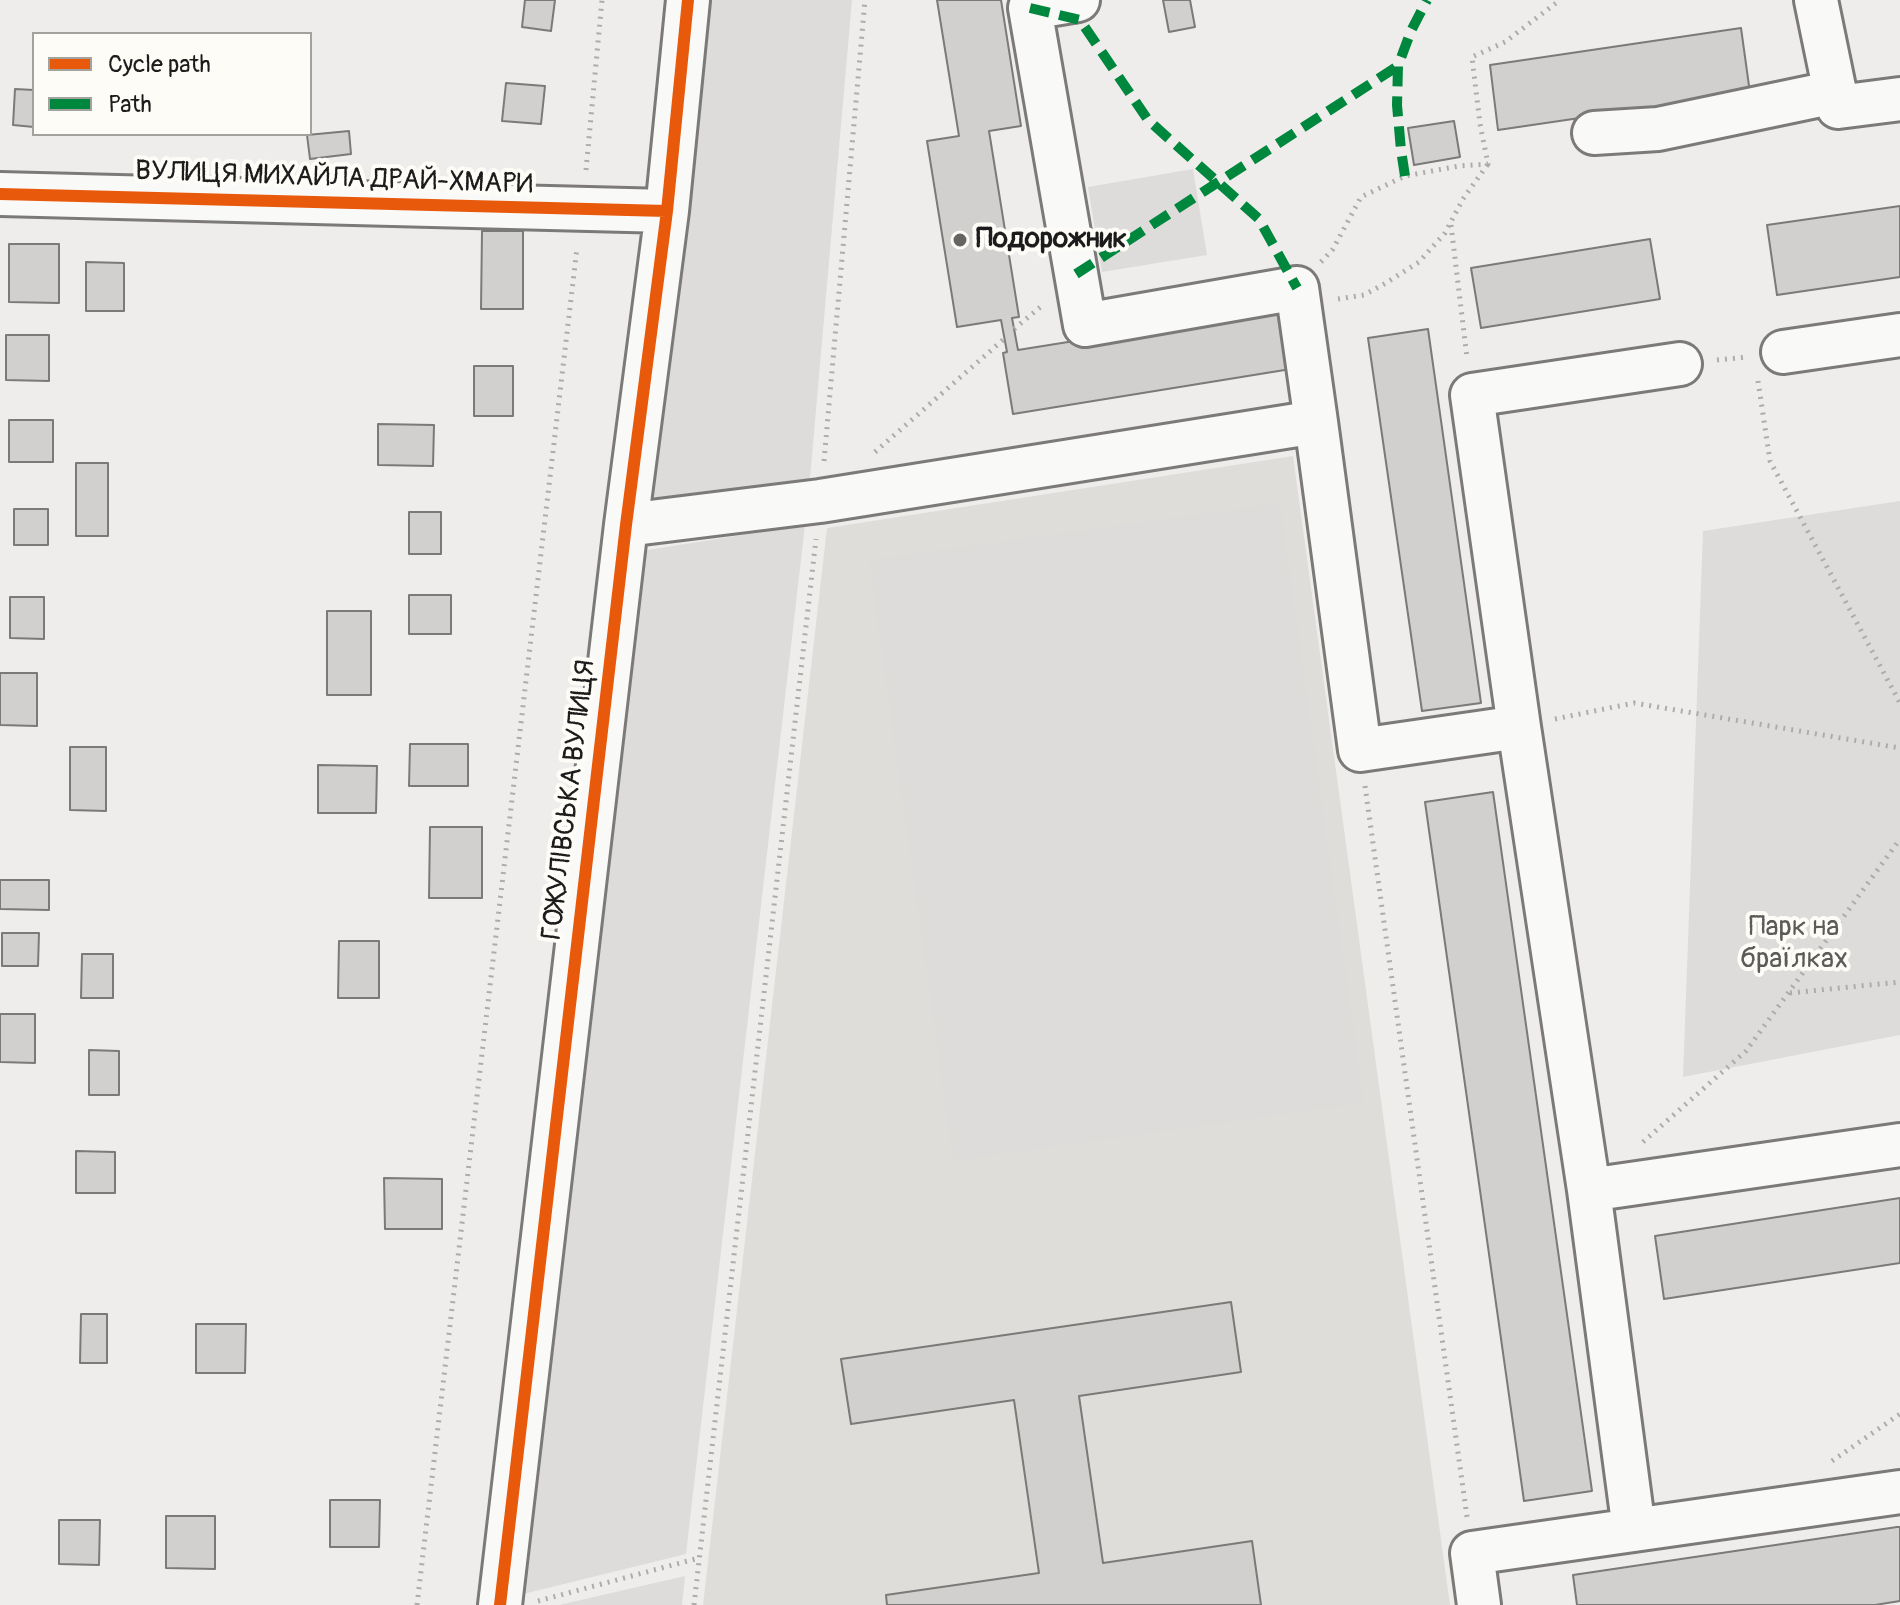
<!DOCTYPE html>
<meta charset="utf-8">
<style>
body{margin:0}
#map{position:relative;width:1900px;height:1605px;overflow:hidden;background:#efedeb;font-family:Pangolin,sans-serif}
canvas{display:block}
.legend{position:absolute;left:32px;top:32px;width:280px;height:104px;box-sizing:border-box;background:#fdfcf7;border:2px solid #a3a29f;margin:0;padding:10px 14px;list-style:none;font-size:24px;color:#1c1c1c}
.legend li{display:flex;align-items:center;gap:16px;height:40px}
.legend b{width:40px;border:2px solid #a3a29f}
</style>
<div id="map">
<canvas width="1900" height="1605"></canvas>
<ul class="legend">
<li><b style="height:10px;background:#e8590c"></b>Cycle path</li>
<li><b style="height:10px;background:#00873e"></b>Path</li>
</ul>
</div>
<script>
const ctx = document.querySelector('canvas').getContext('2d');
ctx.lineJoin = 'round';
function paint(path, color) { ctx.fillStyle = color; ctx.fill(path, 'evenodd'); }
function stroke(path, color, width, dash) { ctx.strokeStyle = color; ctx.lineWidth = width; ctx.lineCap = dash ? 'butt' : 'round'; ctx.setLineDash(dash || []); ctx.stroke(path); }
function drawText(font, color, halo, rows, align = 'center') {
  ctx.font = font + ' Pangolin,sans-serif'; ctx.lineWidth = 8; ctx.setLineDash([]); ctx.textBaseline = 'middle'; ctx.strokeStyle = halo; ctx.fillStyle = color; for (const [text, x, y, turn = 0] of rows) {
    ctx.save(); ctx.translate(x, y); ctx.rotate((+turn || 0) * Math.PI / 180); ctx.textAlign = isNaN(turn) ? turn : align; if (halo) ctx.strokeText(text, 0, 0); ctx.fillText(text, 0, 0); ctx.restore();
  }
}
paint(new Path2D(`
 M1293 456 1450 1605H703L827 528Z`), '#dfddda');
paint(new Path2D(`
 M704 0H852L809 490 642 507Z
 M1193 169 1207 255 1102 272 1088 187Z
 M1900 501V1035L1683 1077 1703 531Z
 M1280 503 1364 1103 953 1161 869 560Z
 M805 525 686 1554 519 1595 641 551Z
 M685 1576 682 1605H559Z`), '#dedcda');
const building = new Path2D(`
 M525 0H555L551 31 522 27Z
 M937 0H1001L1021 126 989 131 1019 317 1012 318 1018 350 1287 307 1297 368 1013 414 1003 353 1007 352 1001 320 957 327 927 141 959 136Z
 M1163 0H1190L1195 27 1169 32Z
 M1741 28 1750 93 1498 130 1490 65Z
 M506 83 545 86 541 124 502 121Z
 M15 89 34 90V127L13 125Z
 M1454 121 1460 157 1414 165 1408 128Z
 M349 131 351 154 310 159 307 135Z
 M1900 206V277L1777 295 1767 225Z
 M482 231H523V309H481Z
 M1650 239 1660 299 1481 328 1471 268Z
 M9 244H59V303L9 302Z
 M86 262 124 263V311H86Z
 M1428 329 1481 703 1422 711 1368 338Z
 M6 335H49V381L6 380Z
 M474 366H513V416H474Z
 M9 420H53V462H9Z
 M378 424 434 425 433 466 378 465Z
 M76 463H108V536H76Z
 M14 509H48V545H14Z
 M409 512H441V554H409Z
 M409 595H451V634H409Z
 M10 597H44V639L10 638Z
 M327 611H371V695H327Z
 M0 673H37V726L0 725Z
 M410 744H468V786H409Z
 M70 747H106V811L70 810Z
 M318 765 377 766 376 813H318Z
 M1493 792 1592 1491 1524 1501 1425 802Z
 M430 827H482V898H429Z
 M0 880H49V910L0 909Z
 M2 933H39L38 966H2Z
 M339 941H379V998H338Z
 M82 954H113V998H81Z
 M0 1014H35V1063L0 1062Z
 M89 1050 119 1051V1095H89Z
 M76 1151 115 1152V1193H76Z
 M384 1178 442 1179V1229H385Z
 M1900 1198V1263L1664 1299 1655 1236Z
 M1231 1302 1241 1372 1079 1396 1103 1563 1252 1541 1261 1605H887L886 1595 1039 1573 1014 1400 851 1424 841 1359Z
 M81 1314H107V1363H80Z
 M196 1324H246L245 1373H196Z
 M330 1500H380L379 1547H330Z
 M166 1516H215V1569L166 1568Z
 M59 1520H100L99 1565 59 1564Z
 M1897 1527H1900V1601L1875 1605H1577L1573 1575Z`);
paint(building, '#d1d0cf');
stroke(building, '#7b7a79', 2);
const minor = new Path2D(`
 M1078 0 1030 8 1085 325 1297 288 1316 422
 M1816 0 1838 107 1900 99
 M1594 133 1658 129 1835 92
 M0 194 667 211
 M1783 352 1900 335
 M626 525 820 501 1316 422 1360 750 1519 727 1472 395 1680 364
 M1519 727 1589 1190
 M1634 1530 1589 1190 1900 1145
 M500 1605 626 525 667 211 688 0
 M1479 1605 1472 1553 1900 1492`);
stroke(minor, '#7b7a79', 48);
stroke(new Path2D(`
 M586 170 602 0
 M1451 225 1467 358
 M1321 262 1333 249 1361 197 1405 176 1459 166 1488 164 1480 124 1472 57 1505 42 1560 0
 M1338 299 1364 295 1386 283 1419 262 1445 233 1463 199 1488 164
 M1014 329 1044 304
 M1717 360 1747 357
 M1758 381 1770 461 1900 703
 M875 452 1004 339
 M824 461 865 0
 M1555 719 1634 703 1900 748
 M1365 786 1467 1517
 M1790 993 1900 982
 M1643 1142 1746 1051 1900 839
 M1832 1461 1900 1414
 M538 1601 699 1558
 M417 1605 577 248
 M694 1605 816 539`), '#aeacab', 5, [2, 6]);
stroke(minor, '#f9f9f7', 42);
stroke(new Path2D(`
 M1030 8 1080 20 1148 120 1259 219 1297 288
 M1405 176 1401 150 1397 105 1398 66 1411 31 1427 0
 M1076 274 1398 66`), '#00873e', 10, [20, 10]);
stroke(new Path2D(`
 M0 194 667 211
 M500 1605 626 525 667 211 688 0`), '#e8590c', 12);
for (const [x, y, r, color] of [
 [960,240,8,"#666564"]
]) { const dot = new Path2D(); dot.arc(x, y, r, 0, 2 * Math.PI); ctx.fillStyle = color; ctx.fill(dot); stroke(dot, '#fdfcf7', 3); }
drawText('28px', '#1c1c1c', '#fdfcf7', [
 ["ВУЛИЦЯ МИХАЙЛА ДРАЙ-ХМАРИ",334,179,2],
 ["ГОЖУЛІВСЬКА ВУЛИЦЯ",570,800,-83]
]);
drawText('bold 28px', '#1c1c1c', '#fdfcf7', [
 ["Подорожник",976,240]
], 'left');
drawText('28px', '#5b5b5a', '#fdfcf7', [
 ["Парк на",1794,928],
 ["браїлках",1794,960]
]);
</script>
